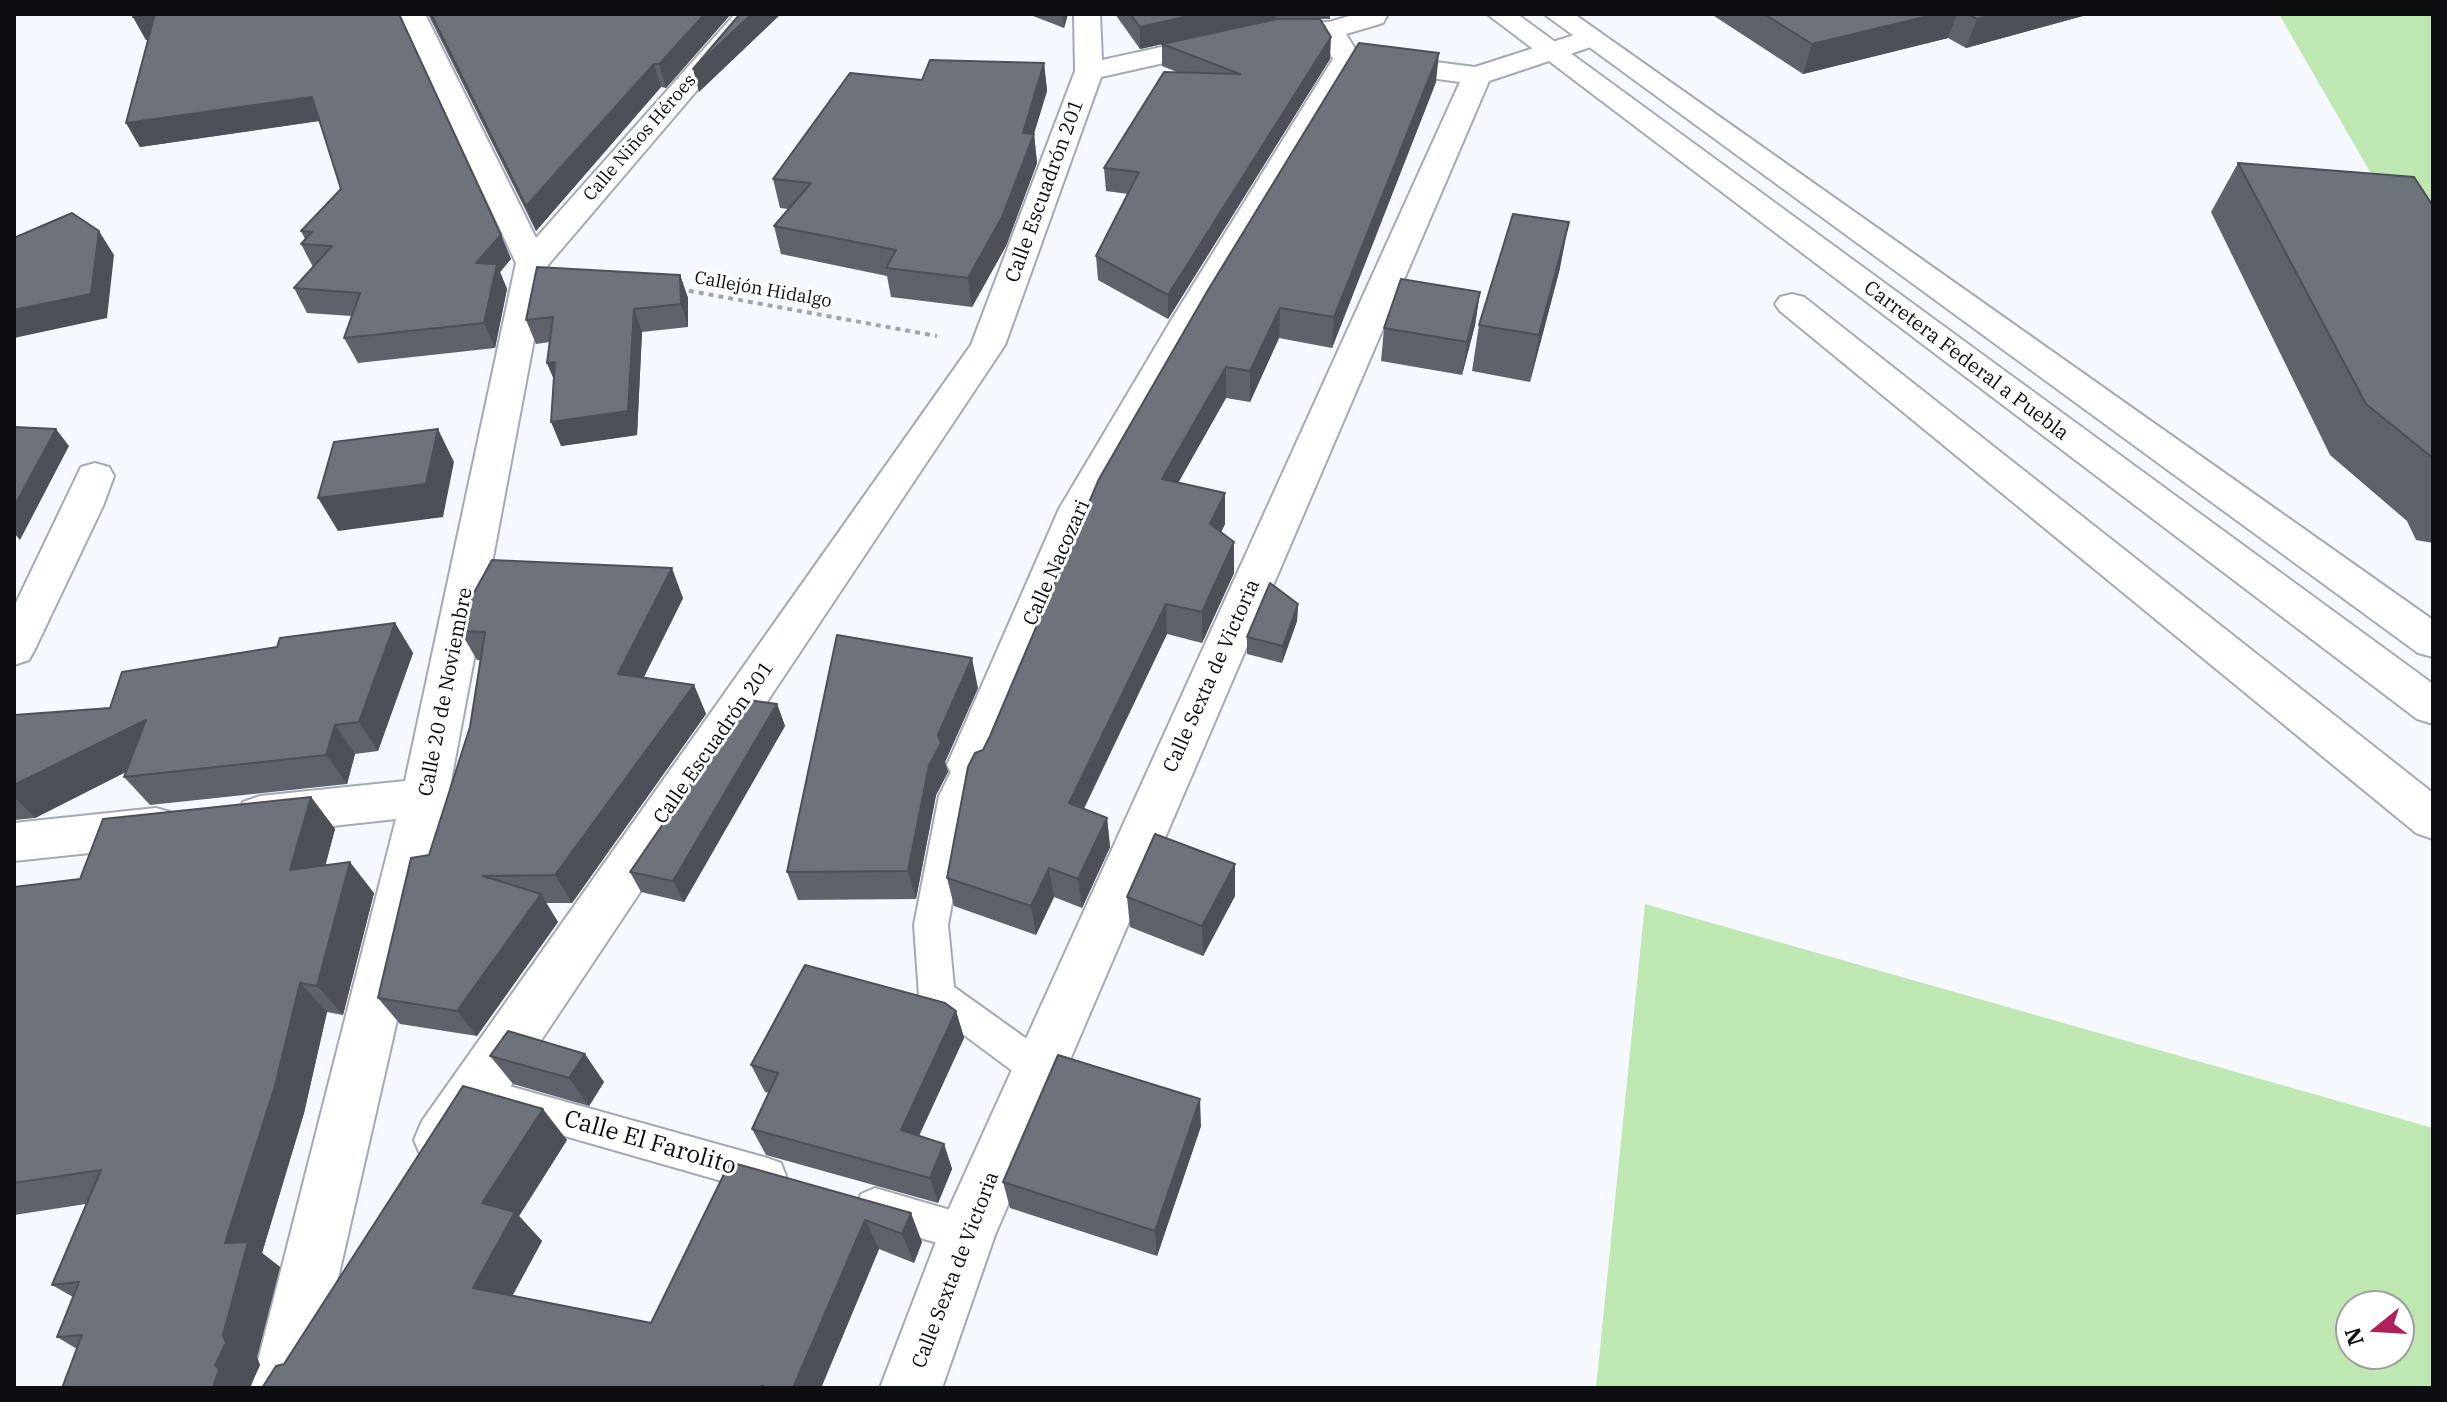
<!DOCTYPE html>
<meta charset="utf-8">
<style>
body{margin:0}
#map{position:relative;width:2447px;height:1402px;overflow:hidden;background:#f5f8fe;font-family:"IBM Plex Serif",serif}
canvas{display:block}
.frame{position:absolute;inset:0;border:16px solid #0d0e12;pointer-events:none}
.north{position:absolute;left:2335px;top:1290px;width:80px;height:80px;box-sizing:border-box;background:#fff;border:2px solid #9e9fa0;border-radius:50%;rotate:252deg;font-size:22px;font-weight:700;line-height:32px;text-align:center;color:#0d0e12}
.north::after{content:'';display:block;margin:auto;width:28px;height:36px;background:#af215b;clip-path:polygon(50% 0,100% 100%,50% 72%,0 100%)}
</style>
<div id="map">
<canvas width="2447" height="1402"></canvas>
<div class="frame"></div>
<div class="north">N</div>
</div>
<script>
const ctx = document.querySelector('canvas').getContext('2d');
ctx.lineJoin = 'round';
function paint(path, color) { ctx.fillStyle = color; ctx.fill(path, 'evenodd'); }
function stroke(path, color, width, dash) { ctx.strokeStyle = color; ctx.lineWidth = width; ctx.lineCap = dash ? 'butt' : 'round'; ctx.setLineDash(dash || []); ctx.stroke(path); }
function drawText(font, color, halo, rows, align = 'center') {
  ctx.font = font + ' "IBM Plex Serif",serif'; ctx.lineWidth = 6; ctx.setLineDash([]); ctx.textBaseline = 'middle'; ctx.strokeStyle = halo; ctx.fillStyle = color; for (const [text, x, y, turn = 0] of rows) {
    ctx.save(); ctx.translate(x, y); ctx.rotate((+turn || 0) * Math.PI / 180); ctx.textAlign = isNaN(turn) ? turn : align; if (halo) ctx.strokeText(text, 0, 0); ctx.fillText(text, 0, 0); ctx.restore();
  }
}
paint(new Path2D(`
 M2279 14H2433V281Z
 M1645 904 2433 1128V1388H1596ZM2351 1306H2399V1354H2351Z`), '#bee7b1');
const service = new Path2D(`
 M970 753 981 756 986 765 971 796 948 925 954 987 1052 1057 1057 1069 1052 1081 1039 1086 1026 1081 925 1006 919 995 914 925 939 796 959 756Z
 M509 1086 767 1158 781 1163 786 1176 781 1189 767 1194 509 1120 496 1115 490 1103 496 1091Z
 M875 1188 981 1219 987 1233 981 1247 967 1252 861 1220 856 1207 861 1194Z`);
const minor = new Path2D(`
 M399 14H425L536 238 735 14H762L548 265 448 797 313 1388H251L396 819 260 834 243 828 237 815 243 802 260 796 405 781 516 263Z
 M1074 14H1100L1102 60 1276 22H1329L1356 14H1388L1383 23 1346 34 1357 52 1475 67 1590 30 1600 32 1603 38 1600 44 1489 81 995 1235 942 1388H880L947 1213 1460 82 1355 68 1206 319 1099 509 993 765 986 778 970 783 954 778 947 765 1059 509 1172 319 1333 59 1321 38H1276L1101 77 1005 345 462 1159 442 1166 422 1159 414 1140 422 1121 971 345 1075 71Z
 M1792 294 1804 297 2433 793V839L2416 833 1780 311 1775 304 1780 297Z
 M95 463 109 467 114 476 103 506 35 649 29 660 14 665V607L81 467Z
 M156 808 173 813 180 827 173 841 156 846 14 861V823Z`);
const primary = new Path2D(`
 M1487 14H1517L2433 684V724L2417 719Z
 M1544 14H1574L2433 620V657L2418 653Z`);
stroke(service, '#a4a9b2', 4);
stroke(minor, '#a4a9b2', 4);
stroke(primary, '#a4a9b2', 4);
stroke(new Path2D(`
 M679 289 937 336`), '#a3a5aa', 4, [5, 5]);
paint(service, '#fff');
paint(minor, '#fff');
paint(primary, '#fff');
paint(new Path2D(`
 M399 14 501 235 511 259 500 272 507 289 495 348 358 363 344 338 352 316 307 313 294 288 313 267 301 244 305 239 301 231 341 189 320 121 140 147 126 123 148 40H146L133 17Z
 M428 14H731L666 88 661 87 536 231Z
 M1028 14H1068L1064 28Z
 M1115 14H1330V19H1275L1140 49Z
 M1711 14H2090L1966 48 1948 38 1803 74Z
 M1162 44 1330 59 1168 319 1098 280 1096 256 1128 194 1106 191 1104 168 1177 72 1162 66Z
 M1044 63 1047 91 1034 134 1037 163 1006 246 972 307 891 297 887 276 781 254 774 226 789 209 780 208 773 179 922 80Z
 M1436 82 1332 348 1279 338 1250 402 1226 398 1178 482 1225 524 1221 532 1234 573 1202 643 1167 634 1084 809 1107 818 1110 847 1082 908 1054 897 1036 935 954 906 947 878 990 736 1099 479Z
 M2238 163 2433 206V543L2416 540 2407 521 2330 455 2211 212Z
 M1560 268 1530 382 1472 371 1479 325Z
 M680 275 688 298V327L642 332 637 435 561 446 554 379 547 363 550 342 536 344 526 320Z
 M1480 292 1475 325 1462 375 1381 361 1384 328Z
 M683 598 644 677 694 685 706 714 572 903H546L558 922 477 1036 400 1024 378 998 429 855 470 727 480 660H477L460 631Z
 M1298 604 1297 621 1282 663 1247 654V637Z
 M395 623 413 653 378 751 355 754 347 784 150 805 124 777 126 772 35 818 14 820V715L110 708 277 647Z
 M978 688 945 762 948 772 936 795 916 899 798 900 787 872Z
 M777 704 785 726 684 902 641 892 630 872Z
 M311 797 335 829 325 866 374 893 343 1015 327 1012 304 1113 262 1253 280 1267 257 1357 260 1365 250 1387 77 1349 57 1337 73 1297 52 1285 86 1204 14 1215V887L80 879Z
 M1235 896 1203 956 1130 927 1127 897Z
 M956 1011 964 1038 919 1136 944 1144 952 1169 938 1203 766 1155 752 1129 769 1093 765 1092 751 1065Z
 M490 1056 604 1082 589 1106 513 1084Z
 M1201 1126 1157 1256 1010 1208 1003 1182Z
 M567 1140 519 1216 542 1241 512 1296 651 1323 730 1162 922 1242 914 1263 879 1249 821 1388H262L284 1364Z`), '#5f626a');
paint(new Path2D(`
 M155 14 167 37 146 40 133 17Z
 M705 14H731L666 88 659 64Z
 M752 14H781L699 92 693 69Z
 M1063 14H1068L1064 28Z
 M1198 14H1276L1275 19 1140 49V27Z
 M1937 14H1957L1948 38 1803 74 1812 44Z
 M1996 14H2090L1966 48 1977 19Z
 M1331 37 1330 59 1168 319V295Z
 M1439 53 1436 82 1332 348 1334 317Z
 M1044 63 1047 91 1033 136 1034 134 1037 163 1006 246 972 307 968 278 1023 133Z
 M654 64 661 87 536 231 526 206Z
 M312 97 324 120 140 147 126 123Z
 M1569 222 1560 268 1530 382 1539 335Z
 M99 231 114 255 107 318 14 338V310Z
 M501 235 511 259 500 272 507 289 495 348 484 323 476 263Z
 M680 275 688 298V327L681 304Z
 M1480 292 1475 325 1462 375 1467 342Z
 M1280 308 1279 338 1250 402V371Z
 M634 309 642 332 637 435 561 446 551 422Z
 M555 362 557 387 547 363Z
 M1226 367V398L1163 510 1162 479Z
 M56 429 69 446 20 540 14 533V507Z
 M438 429 454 462 443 517 338 531 318 498Z
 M1225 493V524L1210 555V524Z
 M1234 542V573L1202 643V612Z
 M672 568 683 598 631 703 618 674Z
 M1166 604 1167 634 1072 832 1069 803Z
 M1298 604 1297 621 1282 663 1283 646Z
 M395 623 413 653 378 751 359 722Z
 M972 658 978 688 945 762 948 772 936 795 916 899 908 871 929 766 938 735Z
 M694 685 706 714 572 903 555 875Z
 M777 704 785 726 684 902 673 881Z
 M146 720 171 749 35 818 14 797V785Z
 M335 725 355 754 347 784 326 755Z
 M311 797 335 829 316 901 290 870Z
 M1107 818 1110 847 1082 908 1078 879Z
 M350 862 374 893 343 1015 317 986Z
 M1235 864V896L1203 956 1202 926Z
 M1049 868 1054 897 1036 935 1031 906Z
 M541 894 558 922 477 1036 457 1011Z
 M300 983 327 1012 304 1113 262 1253 280 1267 257 1357 260 1365 250 1387 251 1388H213L215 1365 223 1335 225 1243Z
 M956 1011 964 1038 910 1155 901 1130Z
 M585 1054 604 1082 589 1106 569 1078Z
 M1200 1099 1201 1126 1157 1256 1155 1231Z
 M543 1109 567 1140 519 1216 542 1241 502 1315 473 1288 482 1203Z
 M944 1144 952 1169 938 1203 930 1178Z
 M911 1213 922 1242 914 1263 902 1234Z
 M865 1220 879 1249 821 1388H793Z`), '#4d5056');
const building = new Path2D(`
 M134 14H399L501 235 476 263 497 264 484 323 344 338 360 293 294 288 332 246 301 244 312 232 301 231 341 189 312 97 126 123 155 14 133 17Z
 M431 14H705L659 64H654L526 206Z
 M740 14H752L693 69Z
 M1130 14H1198L1140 27Z
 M1764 14H1937L1812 44Z
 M1968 14H1996L1977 19Z
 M1277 19H1320L1331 37 1168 295 1096 256 1139 172 1104 168 1164 72 1240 74 1162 44Z
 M1359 43 1439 53 1334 317 1280 308 1250 371 1226 367 1162 479 1225 493 1210 524 1234 542 1202 612 1166 604 1069 803 1107 818 1078 879 1049 868 1031 906 947 878 968 767 975 753 983 750 990 736 1099 479 1208 290Z
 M930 60 1044 63 1023 133 1034 134 1002 217 968 278 886 268 896 250 774 226 811 183 773 179 850 73 922 80Z
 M2238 163 2414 177 2433 206V458L2366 404Z
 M72 213 99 231 91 294 14 310V238Z
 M1513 214 1569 222 1539 335 1479 325Z
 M537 267 680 275 681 304 634 309 628 411 551 422 555 362 547 363 553 317 526 320Z
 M1401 279 1480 292 1467 342 1384 328Z
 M14 427 56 429 14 507Z
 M438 429 426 484 318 498 334 442Z
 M492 560 672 568 618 674 694 685 555 875 483 876 541 894 457 1011 378 998 411 858 429 855 470 727 485 632 460 631 465 609Z
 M1270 583 1298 604 1283 646 1247 637Z
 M395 623 359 722 335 725 326 755 124 777 146 720 14 785V715L110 708 122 672 277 647 280 638Z
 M837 635 972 658 938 735 941 743 929 766 908 871 787 872Z
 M748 700 777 704 673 881 630 872Z
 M311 797 290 870 350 862 317 986 300 983 275 1086 225 1243 248 1242 223 1335 226 1343 215 1365 219 1369 213 1388H62L82 1335 57 1337 79 1282 52 1285 101 1170 14 1183V887L80 879 103 819Z
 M1155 834 1235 864 1202 926 1127 897Z
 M805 965 945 1003 956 1011 901 1130 944 1144 930 1178 752 1129 778 1073 751 1065Z
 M508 1031 585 1054 569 1078 490 1056Z
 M1058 1055 1200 1099 1155 1231 1003 1182Z
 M463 1086 543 1109 482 1203 515 1212 473 1288 651 1323 730 1162 911 1213 902 1234 865 1220 793 1388H770L762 1386 761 1388H262L276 1366 284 1364Z`);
paint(building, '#6e727b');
stroke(building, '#4d5056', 2);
drawText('18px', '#0d0e12', '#fff', [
 ["Calle Niños Héroes",640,138,-49],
 ["Callejón Hidalgo",763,290,10]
]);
drawText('20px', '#0d0e12', '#fff', [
 ["Calle Escuadrón 201",1045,191,-70],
 ["Carretera Federal a Puebla",1966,361,37],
 ["Calle Nacozari",1057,563,-66],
 ["Calle Sexta de Victoria",1212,676,-66],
 ["Calle 20 de Noviembre",446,692,-79],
 ["Calle Escuadrón 201",714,743,-55],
 ["Calle Sexta de Victoria",956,1270,-69]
]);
drawText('24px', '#0d0e12', '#fff', [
 ["Calle El Farolito",650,1143,16]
]);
</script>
